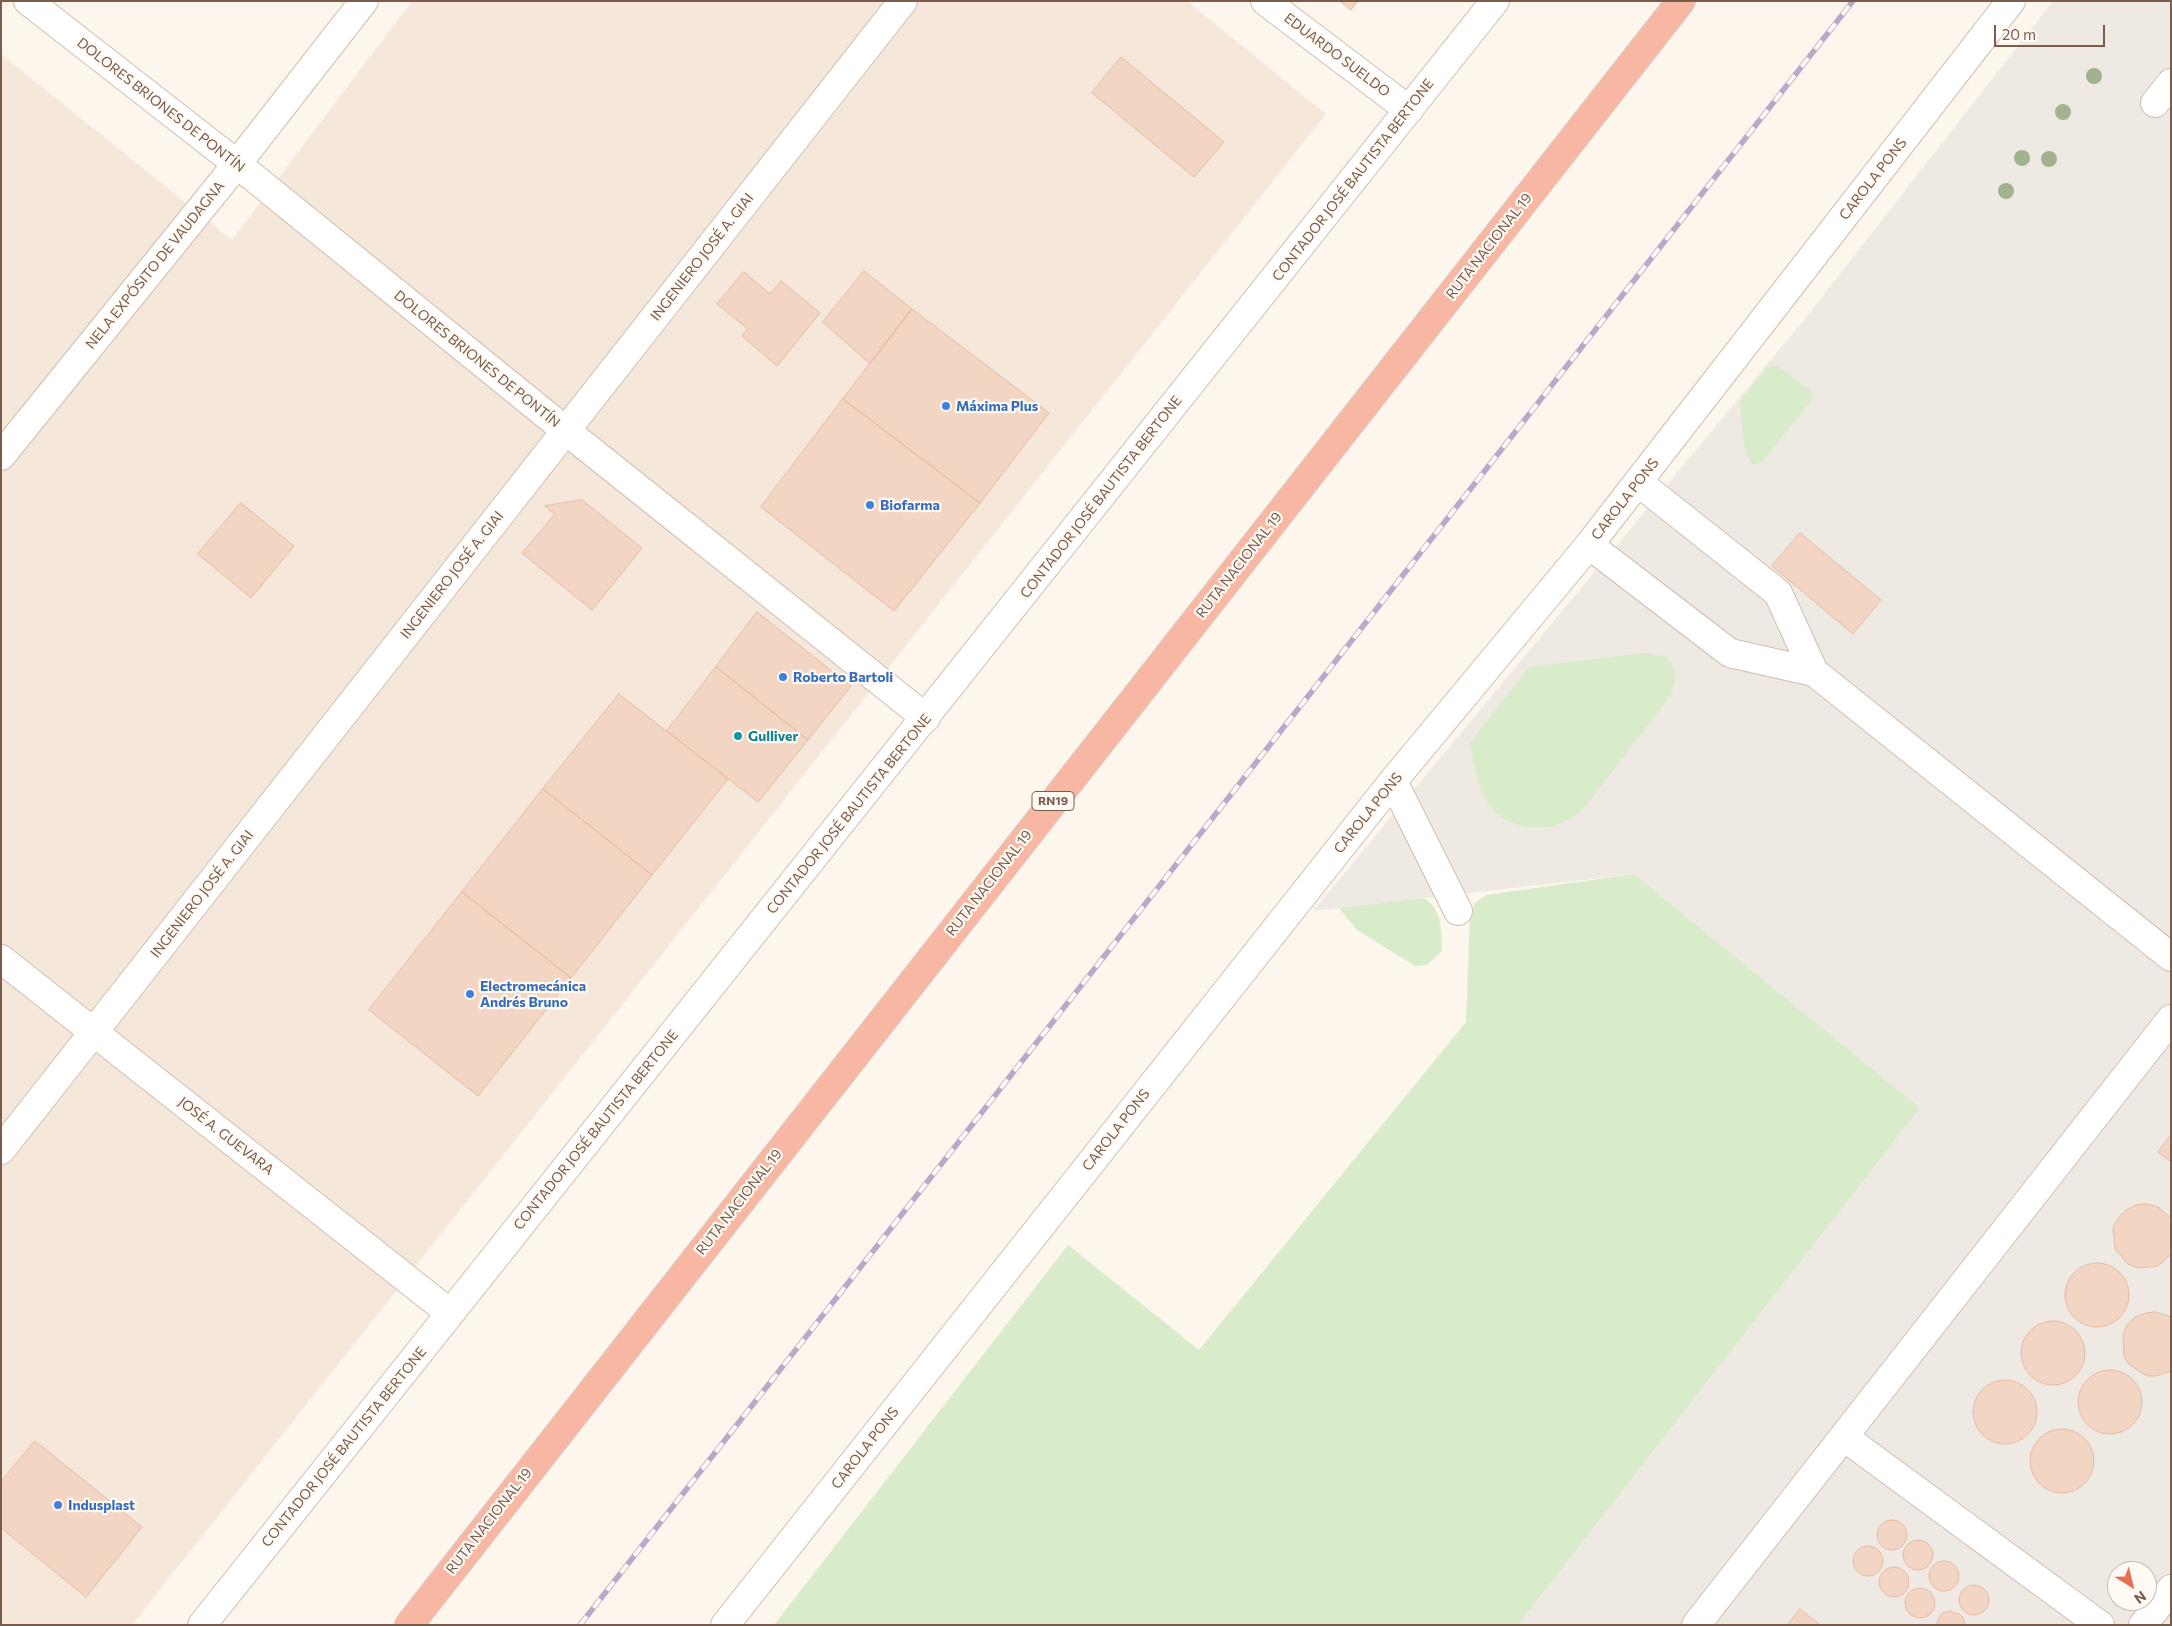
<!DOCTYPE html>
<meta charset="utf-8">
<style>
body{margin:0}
#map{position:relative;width:2172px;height:1626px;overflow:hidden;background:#fdf6ec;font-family:Commissioner,sans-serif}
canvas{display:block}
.frame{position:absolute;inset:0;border:2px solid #7a5c4d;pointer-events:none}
.north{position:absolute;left:2107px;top:1561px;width:50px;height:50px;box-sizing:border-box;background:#fffaf3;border:1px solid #cabbb1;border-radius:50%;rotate:144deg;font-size:14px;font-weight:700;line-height:20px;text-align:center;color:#7a5c4d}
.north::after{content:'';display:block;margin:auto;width:18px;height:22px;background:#e76f51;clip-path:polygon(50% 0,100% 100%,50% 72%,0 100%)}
.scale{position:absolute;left:1994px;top:25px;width:111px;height:22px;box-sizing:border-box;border:2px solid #7a5c4d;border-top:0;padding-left:6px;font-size:15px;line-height:18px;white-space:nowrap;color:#7a5c4d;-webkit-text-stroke:4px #fffaf3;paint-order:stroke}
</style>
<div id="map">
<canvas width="2172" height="1626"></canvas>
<div class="frame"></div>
<div class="north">N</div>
<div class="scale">20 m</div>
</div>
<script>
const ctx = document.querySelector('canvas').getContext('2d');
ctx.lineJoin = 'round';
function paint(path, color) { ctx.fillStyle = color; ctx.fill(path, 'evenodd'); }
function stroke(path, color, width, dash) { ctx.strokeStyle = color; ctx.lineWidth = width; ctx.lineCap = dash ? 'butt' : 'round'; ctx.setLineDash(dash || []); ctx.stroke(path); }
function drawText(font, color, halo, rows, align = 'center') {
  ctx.font = font + ' Commissioner,sans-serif'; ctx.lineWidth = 4.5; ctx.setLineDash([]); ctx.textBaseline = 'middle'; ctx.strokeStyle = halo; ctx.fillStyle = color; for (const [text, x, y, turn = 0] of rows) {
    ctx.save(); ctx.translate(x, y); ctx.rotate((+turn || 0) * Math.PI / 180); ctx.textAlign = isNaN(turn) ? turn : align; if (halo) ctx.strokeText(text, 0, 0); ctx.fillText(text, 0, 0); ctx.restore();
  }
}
paint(new Path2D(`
 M412 1H1187L1326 114 132 1625H1V54L232 240Z`), '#f5e8da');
paint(new Path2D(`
 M2053 1H2171V1625H1518L1920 1108 1634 874 1313 911 1804 320ZM2117 1571H2147V1601H2117Z`), '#efe9e4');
paint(new Path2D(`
 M1777 365 1811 391 1814 397 1762 462 1753 465C1741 453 1742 419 1740 401L1767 368Z
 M1643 653 1668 657C1677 670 1676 680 1671 695L1584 808C1579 812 1573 818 1566 821 1545 832 1511 829 1494 811 1478 793 1474 765 1470 743L1529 667Z
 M1634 874 1920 1108 1518 1625H774L1068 1245 1199 1350 1466 1022 1470 917 1475 903 1486 895Z
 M1424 898C1443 910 1441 931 1442 951L1427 965 1415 966 1357 930 1339 908Z`), '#d8ecc9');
const building = new Path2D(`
 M1340 1H1358L1351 10Z
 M1121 57 1224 142 1194 177 1092 93Z
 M864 271 912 309 870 364 823 322Z
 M744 272 770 294 781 281 820 313 777 366 742 336 748 329 717 304Z
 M912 309 1049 413 980 503 843 399Z
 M843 399 980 503 894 611 761 507Z
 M582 500 642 548 592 610 522 553 555 514 545 506Z
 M241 503 294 546 251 598 198 554Z
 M1800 533 1881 600 1853 634 1772 566Z
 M757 612 851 686 808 740 716 667Z
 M716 667 808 740 758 802 667 731Z
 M619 694 728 779 652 875 543 789Z
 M543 789 652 875 571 978 462 892Z
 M462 892 571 978 478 1096 369 1010Z
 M2171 1135V1162L2158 1152Z
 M2147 1204 2158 1207 2171 1218V1254L2158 1266 2138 1268 2128 1264 2115 1249 2113 1228 2118 1218 2126 1210 2136 1205Z
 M2065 1295a32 32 0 1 1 64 0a32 32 0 1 1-64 0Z
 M2156 1312 2171 1317V1371L2157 1376H2147L2130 1365 2124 1357 2123 1335 2127 1325 2135 1317 2146 1313Z
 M2021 1353a32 32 0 1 1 64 0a32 32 0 1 1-64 0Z
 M2078 1402a32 32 0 1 1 64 0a32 32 0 1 1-64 0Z
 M1973 1412a32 32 0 1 1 64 0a32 32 0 1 1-64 0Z
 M2030 1461a32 32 0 1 1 64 0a32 32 0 1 1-64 0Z
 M35 1441 142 1527 86 1597 1 1528V1482Z
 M1877 1535a15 15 0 1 1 30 0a15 15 0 1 1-30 0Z
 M1903 1555a15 15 0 1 1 30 0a15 15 0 1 1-30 0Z
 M1853 1561a15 15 0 1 1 30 0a15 15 0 1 1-30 0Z
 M1929 1576a15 15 0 1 1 30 0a15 15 0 1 1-30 0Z
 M1879 1582a15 15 0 1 1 30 0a15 15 0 1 1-30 0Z
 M1959 1600a15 15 0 1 1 30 0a15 15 0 1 1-30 0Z
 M1905 1603a15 15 0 1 1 30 0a15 15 0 1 1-30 0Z
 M1800 1609 1820 1625H1788Z
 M1949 1611 1959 1614 1963 1617 1965 1625H1936L1941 1614Z`);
paint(building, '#f3d5c3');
stroke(building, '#e6bba3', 1);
const minor = new Path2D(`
 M28 1 237 164 565 430 926 718
 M1265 1 1409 110
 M2155 103 2171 83
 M1 456 237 164 364 1
 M1638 482 1778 593 1814 672
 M1589 545 1730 653 1814 672 2171 957
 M1393 781 1458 911
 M1 959 450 1313
 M1 1150 903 1
 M1844 1437 2100 1625
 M202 1625 1495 1
 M725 1625 1393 781 1589 545 2011 1
 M1696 1625 2171 1019
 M2143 1625 2171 1589`);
const highway = new Path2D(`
 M409 1625 1681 1`);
stroke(minor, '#d1beb0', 30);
stroke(highway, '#dad1cd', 30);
stroke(minor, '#fff', 28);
stroke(highway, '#f7b7a3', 28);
const rail = new Path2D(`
 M580 1625 1853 1`);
stroke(rail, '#b9a8c9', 5.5);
stroke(rail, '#fffaf3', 4, [11]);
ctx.fillStyle = '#a0b28e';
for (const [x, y] of [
 [2094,76],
 [2063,112],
 [2022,158],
 [2049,159],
 [2006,191]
]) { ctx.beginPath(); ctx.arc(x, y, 8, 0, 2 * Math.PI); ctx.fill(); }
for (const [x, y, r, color] of [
 [946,406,5,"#3f7fe0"],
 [870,505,5,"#3f7fe0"],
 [783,677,5,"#3f7fe0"],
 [738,736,5,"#0f9aa8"],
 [470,994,5,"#3f7fe0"],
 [58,1505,5,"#3f7fe0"]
]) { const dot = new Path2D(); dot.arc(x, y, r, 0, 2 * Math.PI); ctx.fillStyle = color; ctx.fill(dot); stroke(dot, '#fffaf3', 2); }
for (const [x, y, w] of [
 [1053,801,42]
]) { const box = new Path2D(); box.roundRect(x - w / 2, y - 9.5, w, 19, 4); ctx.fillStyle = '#fffaf3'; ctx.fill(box); stroke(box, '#7a5c4d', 1); }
drawText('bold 12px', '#7a5c4d', null, [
 ["RN19",1053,801]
]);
drawText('14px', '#7a5c4d', '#fffaf3', [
 ["EDUARDO SUELDO",1337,55,37],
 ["DOLORES BRIONES DE PONTÍN",161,105,38],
 ["CAROLA PONS",1873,179,-52],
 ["CONTADOR JOSÉ BAUTISTA BERTONE",1353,180,-52],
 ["RUTA NACIONAL 19",1489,246,-52],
 ["INGENIERO JOSÉ A. GIAI",702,257,-52],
 ["NELA EXPÓSITO DE VAUDAGNA",155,265,-51],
 ["DOLORES BRIONES DE PONTÍN",477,359,39],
 ["CONTADOR JOSÉ BAUTISTA BERTONE",1101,497,-52],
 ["CAROLA PONS",1625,499,-52],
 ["RUTA NACIONAL 19",1239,565,-52],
 ["INGENIERO JOSÉ A. GIAI",452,575,-52],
 ["CAROLA PONS",1368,813,-51],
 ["CONTADOR JOSÉ BAUTISTA BERTONE",849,814,-51],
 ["RUTA NACIONAL 19",989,883,-52],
 ["INGENIERO JOSÉ A. GIAI",202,894,-52],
 ["CONTADOR JOSÉ BAUTISTA BERTONE",596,1130,-51],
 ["CAROLA PONS",1116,1130,-52],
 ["JOSÉ A. GUEVARA",226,1136,38],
 ["RUTA NACIONAL 19",739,1202,-52],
 ["CONTADOR JOSÉ BAUTISTA BERTONE",344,1447,-51],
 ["CAROLA PONS",865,1448,-52],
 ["RUTA NACIONAL 19",489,1521,-52]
]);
drawText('bold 14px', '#366cbe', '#fffaf3', [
 ["Máxima Plus",956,406],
 ["Biofarma",880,505],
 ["Roberto Bartoli",793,677],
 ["Electromecánica",480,986],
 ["Andrés Bruno",480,1002],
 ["Indusplast",68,1505]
], 'left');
drawText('bold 14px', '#0d838f', '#fffaf3', [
 ["Gulliver",748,736]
], 'left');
</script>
